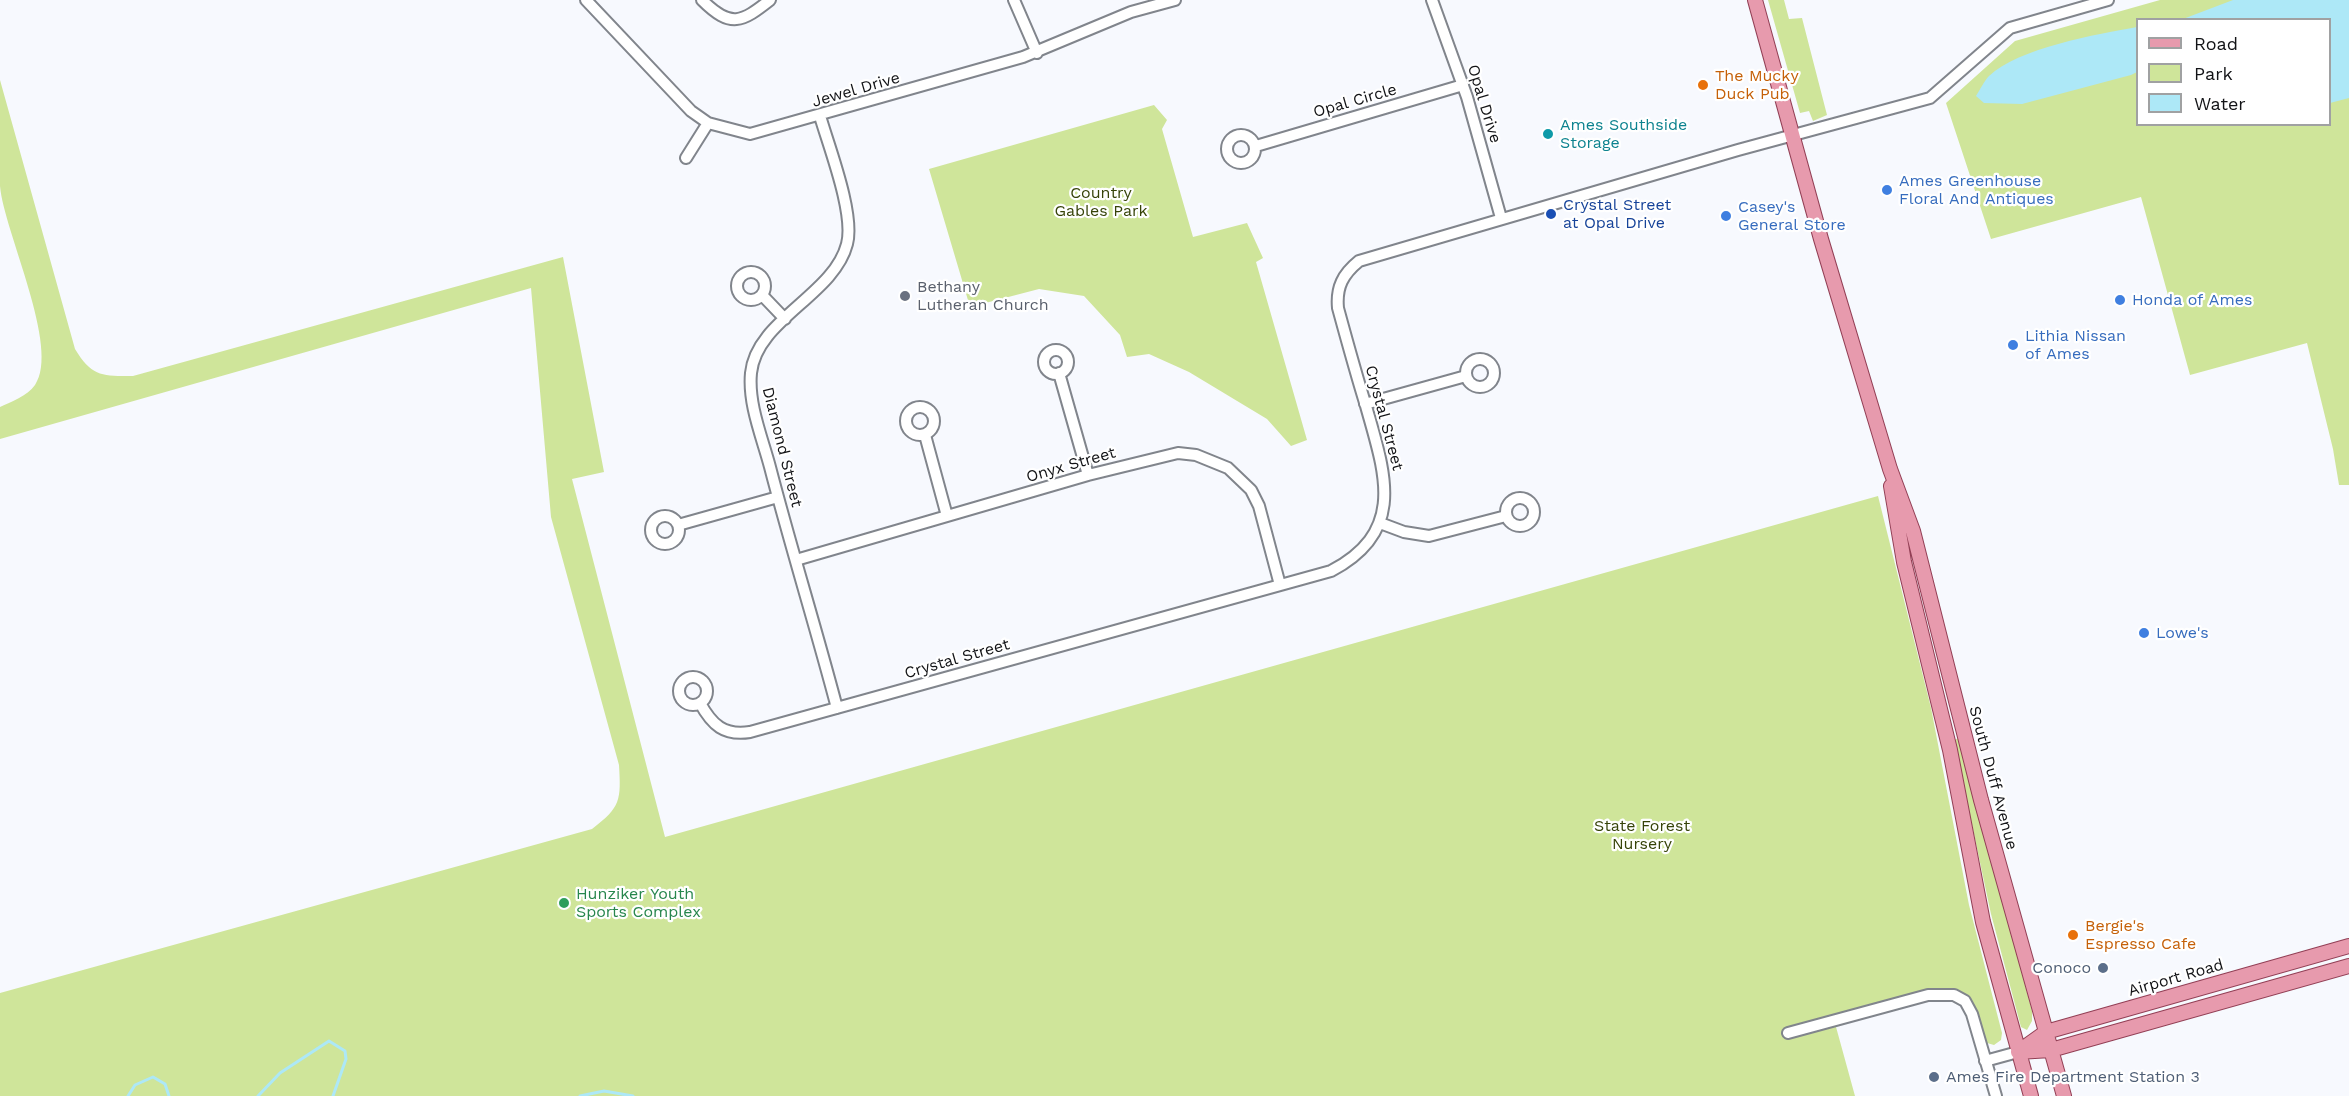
<!DOCTYPE html>
<style>
body{margin:0}
#map{position:relative;width:2349px;height:1096px;overflow:hidden;background:#f7f9fe;font-family:"Work Sans",sans-serif}
canvas{display:block}
.legend{position:absolute;left:2136px;top:18px;width:195px;height:108px;box-sizing:border-box;background:#fff;border:2px solid #a0a1a2;margin:0;padding:8px 10px;list-style:none;font-size:18px;color:#121316}
.legend li{display:flex;align-items:center;gap:12px;height:30px}
.legend b{width:30px;border:2px solid #a0a1a2}
</style>
<div id="map">
<canvas width="2349" height="1096"></canvas>
<ul class="legend">
<li><b style="height:8px;background:#e79aad"></b>Road</li>
<li><b style="height:16px;background:#cfe59a"></b>Park</li>
<li><b style="height:16px;background:#ade8f7"></b>Water</li>
</ul>
</div>
<script>
const ctx = document.querySelector('canvas').getContext('2d');
ctx.lineJoin = 'round';
function paint(path, color) { ctx.fillStyle = color; ctx.fill(path, 'evenodd'); }
function stroke(path, color, width, dash) { ctx.strokeStyle = color; ctx.lineWidth = width; ctx.lineCap = dash ? 'butt' : 'round'; ctx.setLineDash(dash || []); ctx.stroke(path); }
function drawText(font, color, halo, rows, align = 'center') {
  ctx.font = font + ' "Work Sans",sans-serif'; ctx.lineWidth = 4.5; ctx.setLineDash([]); ctx.textBaseline = 'middle'; ctx.strokeStyle = halo; ctx.fillStyle = color; for (const [text, x, y, turn = 0] of rows) {
    ctx.save(); ctx.translate(x, y); ctx.rotate((+turn || 0) * Math.PI / 180); ctx.textAlign = isNaN(turn) ? turn : align; if (halo) ctx.strokeText(text, 0, 0); ctx.fillText(text, 0, 0); ctx.restore();
  }
}
paint(new Path2D(`
 M1768 0H1784L1789 19 1802 18 1827 115 1813 121 1809 111 1800 113Z
 M2160 0H2349V485H2339L2333 449 2307 343 2190 375 2141 197 1991 239 1946 103 2015 41ZM2138 20H2330V124H2138Z
 M0 80 75 349C92 377 102 376 133 376L563 257 604 472 572 479 665 837 1878 496 1931 708 1969 905 2002 1033 2001 1040 1994 1045 1987 1043 1969 997 1953 989H1943L1833 1016 1855 1096H0V993L592 829C621 807 621 800 619 765L551 517 531 288 0 439V407C11 402 27 396 35 385 61 348 4 232 0 186 0 151 0 115 0 80Z
 M1154 105 1167 120 1162 129 1193 237 1247 223 1263 258 1256 262 1307 440 1291 446 1267 419 1189 372 1149 354 1127 357 1120 335 1084 296 1039 289 970 307 929 169Z
 M1959 738 2032 1011V1021L2027 1030 2021 1027 1991 914 1954 740Z`), '#cfe59a');
paint(new Path2D(`
 M2233 0H2349V98L2330 103V20L2183 19Z
 M2137 27V72L2131 75 2022 104 1984 103 1976 96C1980 90 1984 81 1989 76 2018 48 2098 34 2137 27Z`), '#ade8f7');
stroke(new Path2D(`
 M128 1096 135 1085 153 1077 165 1084 169 1096
 M258 1096 280 1073 329 1041 345 1051 346 1059 333 1096
 M580 1096 604 1091 633 1096`), '#ade8f7', 3);
const minor = new Path2D(`
 M586 0 691 111 708 123 750 134 1023 57 1131 12 1175 0
 M702 0C731 29 742 22 770 0
 M1014 0 1037 53
 M1432 0 1467 97 1501 218
 M820 116C829 147 855 214 847 244 834 295 756 320 751 373 748 404 762 437 770 467 791 548 816 628 837 708
 M1227 149a14 14 0 1 1 28 0a14 14 0 1 1-28 0Z
 M1256 146 1463 85
 M686 158 708 123
 M737 286a14 14 0 1 1 28 0a14 14 0 1 1-28 0Z
 M762 295 785 319
 M1044 362a12 12 0 1 1 24 0a12 12 0 1 1-24 0Z
 M1466 373a14 14 0 1 1 28 0a14 14 0 1 1-28 0Z
 M1059 373 1088 475
 M1365 404 1466 376
 M906 421a14 14 0 1 1 28 0a14 14 0 1 1-28 0Z
 M925 435 947 516
 M1506 512a14 14 0 1 1 28 0a14 14 0 1 1-28 0Z
 M651 530a14 14 0 1 1 28 0a14 14 0 1 1-28 0Z
 M1380 523 1404 532 1429 536 1506 516
 M678 525 778 497
 M796 560 1088 475 1178 453 1196 455 1228 468 1251 490 1259 506 1280 585
 M679 691a14 14 0 1 1 28 0a14 14 0 1 1-28 0Z
 M700 703C712 725 724 736 750 732L1331 571C1407 531 1385 474 1366 406 1356 374 1347 341 1338 308 1336 287 1343 274 1359 261L1738 150 1930 98 2010 28 2108 0
 M1788 1033 1928 995H1954L1965 1001 1972 1014 1996 1096
 M1985 1061 2018 1052`);
const major = new Path2D(`
 M1755 0 1821 239 1890 469 1913 531 1981 800 2064 1096
 M1891 486 1904 562 1950 750 1983 922 2031 1096
 M2018 1052 2046 1032 2349 946
 M2018 1052 2051 1050 2349 966`);
stroke(minor, '#81858c', 14);
stroke(major, '#923f55', 16);
stroke(minor, '#fff', 10);
stroke(major, '#e79aad', 14);
for (const [x, y, r, color] of [
 [1703,85,6,"#e8710a"],
 [1548,134,6,"#0f9aa8"],
 [1887,190,6,"#3f7fe0"],
 [1551,214,6,"#1a4fb4"],
 [1726,216,6,"#3f7fe0"],
 [905,296,6,"#6b7280"],
 [2120,300,6,"#3f7fe0"],
 [2013,345,6,"#3f7fe0"],
 [2144,633,6,"#3f7fe0"],
 [564,903,6,"#2e9e5b"],
 [2073,935,6,"#e8710a"],
 [2103,968,6,"#5c6f8a"],
 [1934,1077,6,"#5c6f8a"]
]) { const dot = new Path2D(); dot.arc(x, y, r, 0, 2 * Math.PI); ctx.fillStyle = color; ctx.fill(dot); stroke(dot, '#fff', 2); }
drawText('16px', '#c56008', '#fff', [
 ["The Mucky",1715,76],
 ["Duck Pub",1715,94],
 ["Bergie's",2085,926],
 ["Espresso Cafe",2085,944]
], 'left');
drawText('16px', '#121316', '#fff', [
 ["Jewel Drive",856,90,-16],
 ["Opal Circle",1355,101,-16],
 ["Opal Drive",1484,104,73],
 ["Crystal Street",1384,418,75],
 ["Diamond Street",782,447,76],
 ["Onyx Street",1071,465,-16],
 ["Crystal Street",957,659,-16],
 ["South Duff Avenue",1993,778,75],
 ["Airport Road",2176,978,-16]
]);
drawText('16px', '#0d838f', '#fff', [
 ["Ames Southside",1560,125],
 ["Storage",1560,143]
], 'left');
drawText('16px', '#366cbe', '#fff', [
 ["Ames Greenhouse",1899,181],
 ["Floral And Antiques",1899,199],
 ["Casey's",1738,207],
 ["General Store",1738,225],
 ["Honda of Ames",2132,300],
 ["Lithia Nissan",2025,336],
 ["of Ames",2025,354],
 ["Lowe's",2156,633]
], 'left');
drawText('16px', '#364308', '#fff', [
 ["Country",1101,193],
 ["Gables Park",1101,211],
 ["State Forest",1642,826],
 ["Nursery",1642,844]
]);
drawText('16px', '#164399', '#fff', [
 ["Crystal Street",1563,205],
 ["at Opal Drive",1563,223]
], 'left');
drawText('16px', '#5b616d', '#fff', [
 ["Bethany",917,287],
 ["Lutheran Church",917,305]
], 'left');
drawText('16px', '#27864d', '#fff', [
 ["Hunziker Youth",576,894],
 ["Sports Complex",576,912]
], 'left');
drawText('16px', '#4e5e75', '#fff', [
 ["Conoco",2091,968],
 ["Ames Fire Department Station 3",1946,1077,"left"]
], 'right');
</script>
